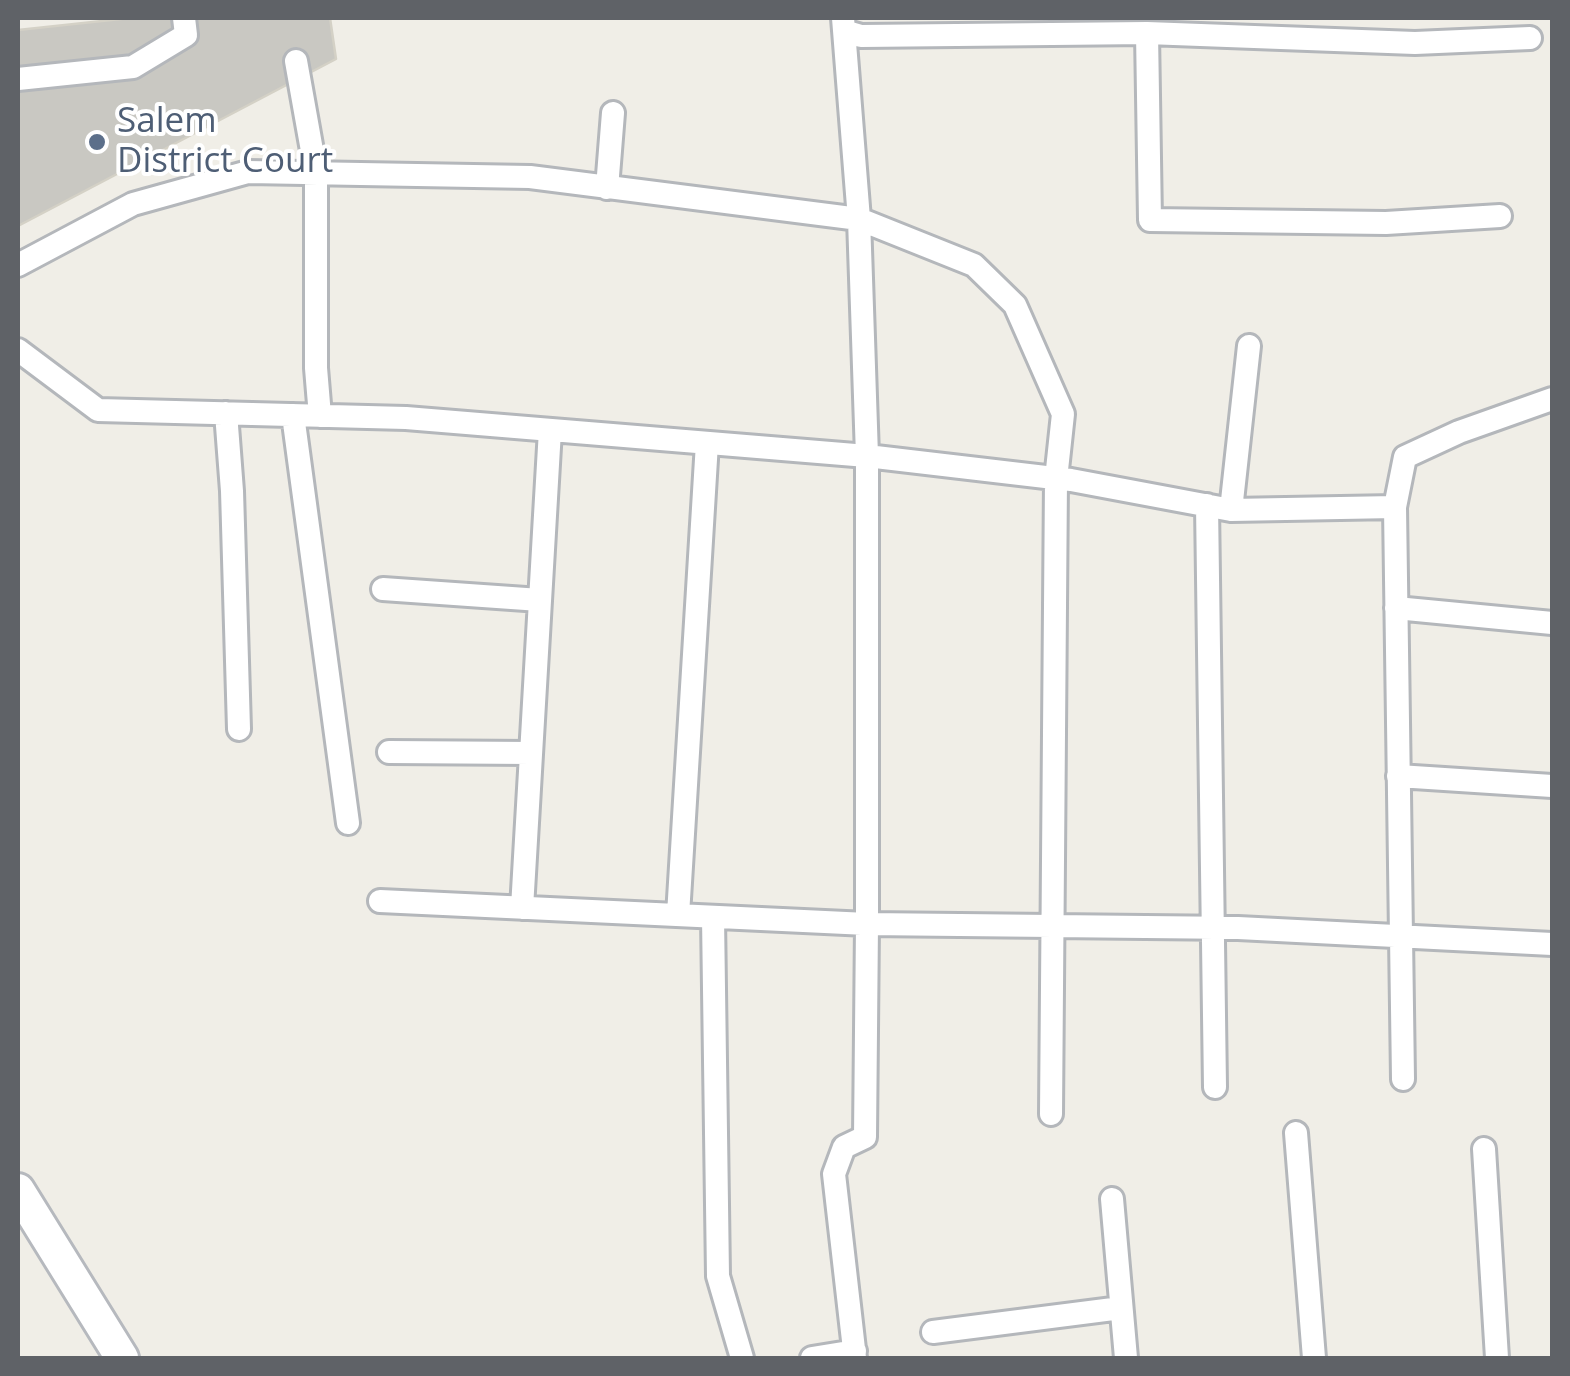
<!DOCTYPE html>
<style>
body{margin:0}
#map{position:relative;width:1570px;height:1376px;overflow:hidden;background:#f0eee7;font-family:"Open Sans",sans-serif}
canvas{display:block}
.frame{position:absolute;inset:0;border:20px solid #5f6267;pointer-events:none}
</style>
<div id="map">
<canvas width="1570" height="1376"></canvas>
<div class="frame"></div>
</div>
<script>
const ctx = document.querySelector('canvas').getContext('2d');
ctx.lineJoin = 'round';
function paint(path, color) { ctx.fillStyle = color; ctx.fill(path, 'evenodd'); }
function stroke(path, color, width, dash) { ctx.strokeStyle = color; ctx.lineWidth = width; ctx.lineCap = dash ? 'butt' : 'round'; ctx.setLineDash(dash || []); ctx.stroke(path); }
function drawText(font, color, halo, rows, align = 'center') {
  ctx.font = font + ' "Open Sans",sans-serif'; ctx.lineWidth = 8; ctx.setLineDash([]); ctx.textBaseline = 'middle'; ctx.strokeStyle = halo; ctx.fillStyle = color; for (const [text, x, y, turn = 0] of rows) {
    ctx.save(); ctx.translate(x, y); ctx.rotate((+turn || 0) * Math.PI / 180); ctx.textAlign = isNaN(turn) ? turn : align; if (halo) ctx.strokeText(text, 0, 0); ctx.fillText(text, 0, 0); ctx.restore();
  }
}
const building = new Path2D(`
 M18 18H330L336 59 18 226Z
 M18 18H130L18 30Z`);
paint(building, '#c9c8c2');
stroke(building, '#d4d1c6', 2.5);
const minor = new Path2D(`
 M843 18 859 219 974 265 1015 305 1063 414 1056 479 1051 1114
 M844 31 861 36 1147 33 1150 220 1386 223 1500 216
 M1147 33 1415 43 1530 38
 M296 61 316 173V368L320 416
 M18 79 133 67 186 35 184 18
 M607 188 613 113
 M18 265 133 204 248 172 530 177 859 219 867 456V924L1238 928 1552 944
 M18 350 98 410 406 418 867 456 1071 480 1231 510 1395 507 1403 1079
 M226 413 232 491 239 729
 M293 415 348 823
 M1207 505 1215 1087
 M1395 507 1405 457 1459 432 1552 399
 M1231 510 1249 346
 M383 589 540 600
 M1396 608 1552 623
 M389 752 531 753
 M1398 776 1552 786
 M380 901 867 924 865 1137 844 1147 834 1174 855 1358
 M522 908 550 430
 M678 915 707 443
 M713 917 718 1276 742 1358
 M1296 1133 1314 1358
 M1484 1149 1497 1358
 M1112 1199 1126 1358
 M933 1332 1121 1308
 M812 1358 855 1351`);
const secondary = new Path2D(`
 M18 1190 122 1358`);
stroke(minor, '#b4b7bb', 28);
stroke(secondary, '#b6b9be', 38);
stroke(minor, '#fff', 22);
stroke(secondary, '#fff', 32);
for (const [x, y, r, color] of [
 [97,142,10,"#5c6f8a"]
]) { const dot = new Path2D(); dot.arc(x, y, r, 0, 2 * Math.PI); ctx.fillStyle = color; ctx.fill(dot); stroke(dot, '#fff', 4); }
drawText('35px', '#4e5e75', '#fff', [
 ["Salem",117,122],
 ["District Court",117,162]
], 'left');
</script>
